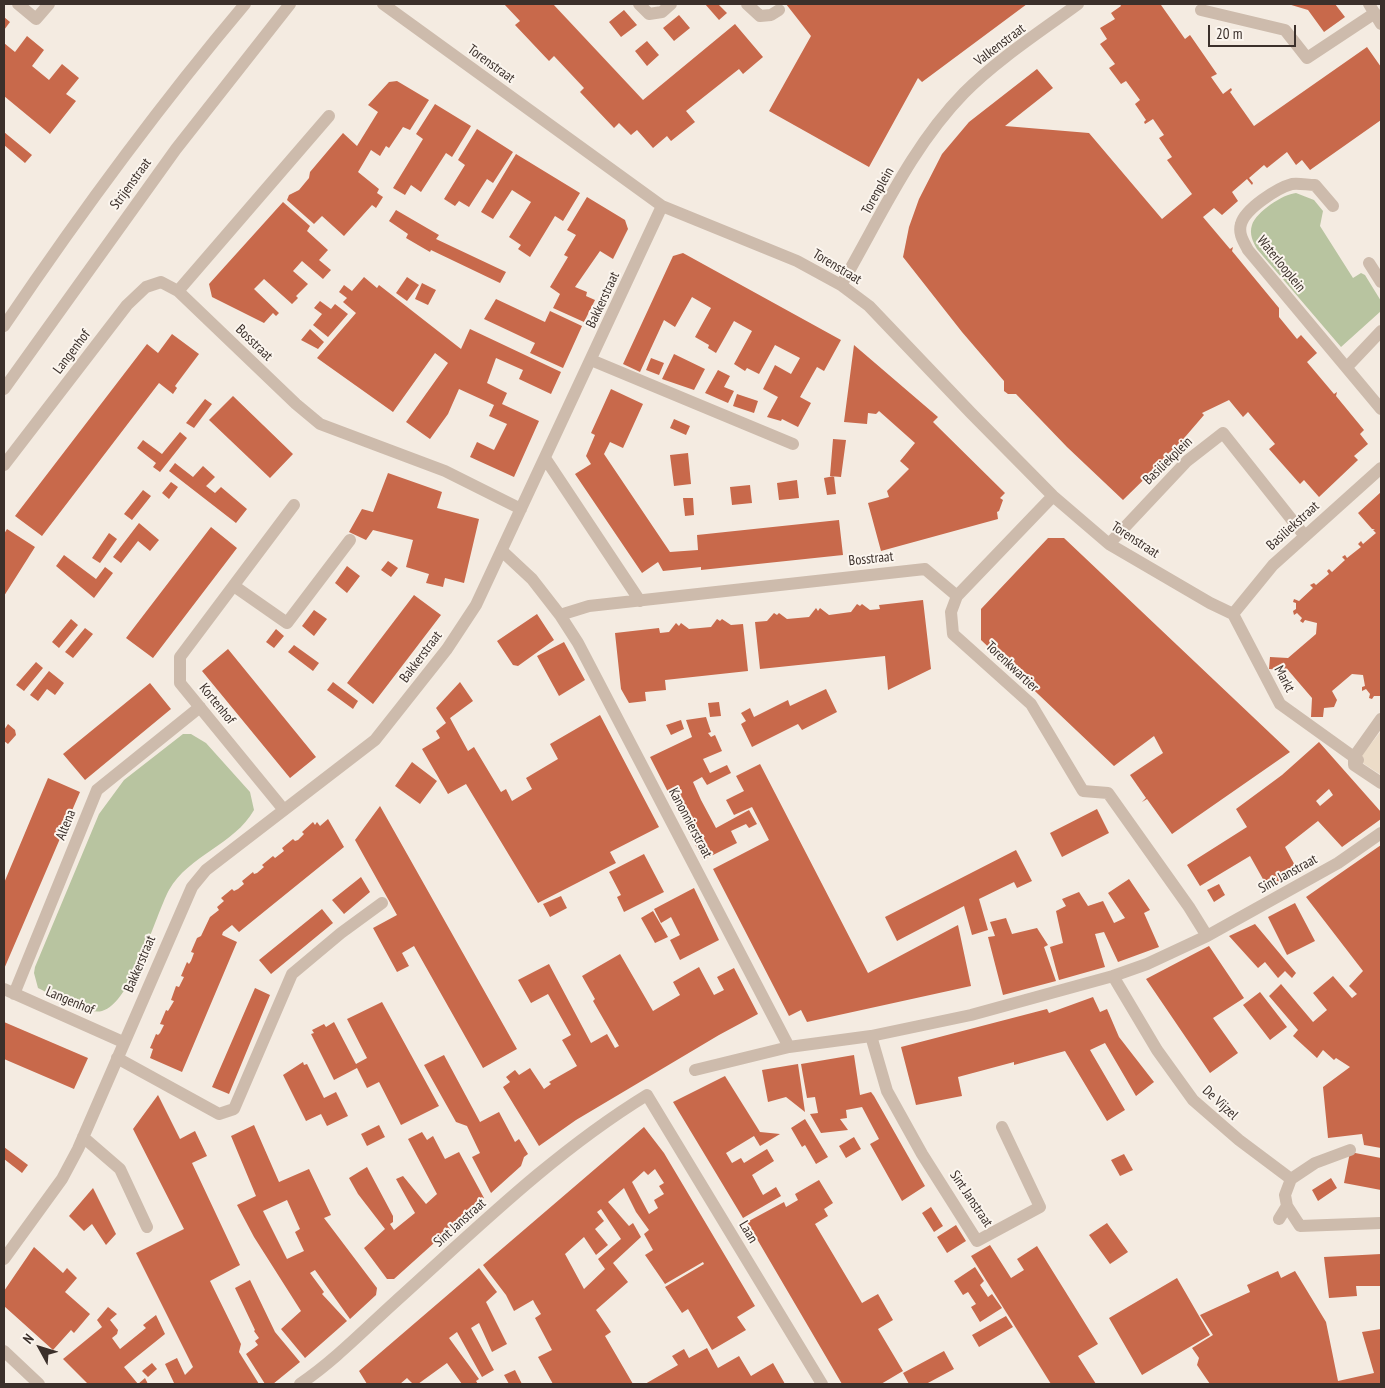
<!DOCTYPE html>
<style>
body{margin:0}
#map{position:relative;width:1385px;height:1388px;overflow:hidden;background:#f4ebe1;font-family:"PT Sans Narrow",sans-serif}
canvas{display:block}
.frame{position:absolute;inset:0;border:5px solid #3b302b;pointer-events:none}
.north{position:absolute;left:15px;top:1323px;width:50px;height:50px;-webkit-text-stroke:4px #fbf5ee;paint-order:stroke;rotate:309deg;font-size:14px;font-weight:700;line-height:20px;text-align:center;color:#3b302b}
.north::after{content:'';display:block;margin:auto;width:18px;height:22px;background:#3b302b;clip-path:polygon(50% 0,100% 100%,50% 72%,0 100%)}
.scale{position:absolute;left:1208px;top:25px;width:88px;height:22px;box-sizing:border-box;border:2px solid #3b302b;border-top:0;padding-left:6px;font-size:15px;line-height:18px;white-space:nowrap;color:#3b302b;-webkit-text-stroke:4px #fbf5ee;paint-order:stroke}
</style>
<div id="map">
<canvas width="1385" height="1388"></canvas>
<div class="frame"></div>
<div class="north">N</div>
<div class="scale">20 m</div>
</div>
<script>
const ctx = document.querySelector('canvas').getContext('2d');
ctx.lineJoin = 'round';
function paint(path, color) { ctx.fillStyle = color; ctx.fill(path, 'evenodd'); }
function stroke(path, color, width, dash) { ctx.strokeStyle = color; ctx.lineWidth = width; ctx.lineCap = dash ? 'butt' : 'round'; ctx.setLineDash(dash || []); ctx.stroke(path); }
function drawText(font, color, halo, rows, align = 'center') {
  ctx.font = font + ' "PT Sans Narrow",sans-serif'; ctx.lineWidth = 4; ctx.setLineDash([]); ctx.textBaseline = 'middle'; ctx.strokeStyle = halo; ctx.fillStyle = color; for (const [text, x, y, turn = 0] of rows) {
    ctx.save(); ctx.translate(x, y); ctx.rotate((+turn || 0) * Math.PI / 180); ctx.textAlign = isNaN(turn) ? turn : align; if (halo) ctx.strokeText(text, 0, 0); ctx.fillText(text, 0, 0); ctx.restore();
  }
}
paint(new Path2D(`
 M1296 193 1314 200 1323 211 1320 226 1353 278 1361 273 1365 275 1381 301V311L1341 347 1257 249C1253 242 1249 234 1252 225 1256 212 1283 194 1296 193Z
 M183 734H191L206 743 250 792 254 810C234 845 189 855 169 890 155 916 131 1004 102 1011 87 1015 52 995 38 988L34 973 35 967 99 814 124 780Z`), '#b8c4a0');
paint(new Path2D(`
 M1381 731V775L1358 760Z`), '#ecdcc8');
paint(new Path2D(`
 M504 4H553L643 100 735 24 763 57 743 74 739 69 686 111 695 122 671 141 667 136 653 148 637 130 631 135 619 123 614 128 580 92 584 88 554 56 549 61 515 25 520 21Z
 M705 4H718L727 13 719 20Z
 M786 4H1027L922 82 918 78 869 167 769 111 811 36Z
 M1120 4H1162L1161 5 1185 39 1190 35 1217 74 1211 77 1223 94 1231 88 1232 90 1230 92 1254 126 1367 47 1381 67V120L1310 170 1302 160 1296 165 1287 152 1267 168 1264 165 1249 178 1253 183 1252 185 1247 179 1232 192 1238 201 1222 215 1214 208 1203 217 1230 249 1233 247 1232 251 1279 308V317L1297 339 1301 335 1317 353 1307 362 1334 394 1337 392 1336 396 1364 430 1360 434 1368 444 1354 456 1358 460 1319 497 1304 480 1300 484 1269 449 1275 444 1248 412 1243 417 1229 400 1202 413 1204 415 1173 451 1123 500 1067 447 1016 394H1008L1004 391V381L962 332 903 257 909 227 919 199 942 154 969 122 1037 69 1053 88 1005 126 1089 133 1162 219 1192 194 1167 160 1172 157 1159 138 1164 135 1153 119 1145 124 1144 122 1146 120 1135 104 1140 100 1126 81 1121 84 1109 68 1115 64 1100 44 1107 39 1100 28 1115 19 1111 13 1121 6Z
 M1288 4H1335L1345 17 1324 32 1308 10Z
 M624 10 637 25 621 37 609 22Z
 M679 15 690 28 674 41 663 28Z
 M4 17 10 22 4 30Z
 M27 36 44 50 32 66 49 80 62 64 79 78 66 94 76 101 50 134 4 96V43L15 52Z
 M647 41 659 55 647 66 635 51Z
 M397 81 429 100 410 130 403 127 389 148 386 146 380 156 371 150 358 172 379 189 377 193 383 197 376 208 372 205 344 236 322 216 314 224 287 200 289 195 299 190 309 178 310 172 343 133 357 146 378 112 368 105 389 82Z
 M435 104 471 126 452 157 446 153 421 192 411 185 405 195 393 188 423 139 416 134Z
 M477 129 513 152 493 183 487 179 469 207 459 201 455 206 444 199 465 165 458 160Z
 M4 132 32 155 25 163 4 145Z
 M516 154 580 193 563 221 555 216 530 257 518 249 521 245 509 237 531 202 512 190 493 219 481 212Z
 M587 197 625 220 628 229 613 259 600 251 575 287 587 292 586 296 595 300 584 322 553 308 560 294 550 287 568 257 564 255 576 235 567 230Z
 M283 202 310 226 307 231 328 250 319 260 331 270 323 279 302 261 293 271 308 284 296 296 298 298 292 304 264 279 254 289 279 313 276 316 273 313 264 323 212 297 209 284Z
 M396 210 439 235 436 239 506 272 500 283 431 250 430 252 406 238 408 234 389 221Z
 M683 253 841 340 824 371 817 367 800 397 811 403 798 427 782 419 781 421 767 417 778 397 763 389 775 365 791 374 800 358 775 345 759 374 747 368 745 371 734 364 752 331 734 321 716 353 708 348 709 345 695 337 711 308 692 297 675 327 664 320 640 372 623 364 673 256Z
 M364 277 377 288 379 285 461 349 470 329 561 372 551 394 519 379 523 370 496 358 487 383 507 393 502 404 539 421 514 477 470 457 477 442 494 450 507 424 489 416 494 405 459 389 448 414 430 439 406 422 448 363 435 353 393 412 317 358 356 313 343 302 347 298 339 292 344 285 352 291Z
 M407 277 419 285 407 301 396 293Z
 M422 283 436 290 428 305 415 299Z
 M496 299 545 322 550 311 582 326 563 368 530 353 535 343 484 319Z
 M320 301 331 309 335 304 348 314 328 337 313 325 322 314 314 308Z
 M310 329 324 342 318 349 301 340Z
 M172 334 199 354 175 386 177 388 173 394 159 383 42 536 15 516 147 344 158 353Z
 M854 345 938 417 933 422 1005 493 1000 498 1003 500 999 511 997 512 998 519 881 551 868 503 889 497 887 491 909 469 900 461 915 443 879 411 876 414 868 413 867 424 844 422Z
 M674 354 705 369 694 390 662 379Z
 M651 358 664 363 659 375 646 370Z
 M718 370 730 376 724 387 734 391 728 403 705 393Z
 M611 389 643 404 623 448 610 442 604 454 670 552 698 550 697 535 839 520 843 555 701 570V567L663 571 658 562 642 573 575 474 591 464 586 456 595 435 591 433Z
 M737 394 758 401 754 413 733 406Z
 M233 396 293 454 270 478 209 420Z
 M205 399 212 404 194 428 186 423Z
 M674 419 690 426 686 435 670 428Z
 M180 432 187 438 160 472 153 467 156 463 137 448 143 440 162 454Z
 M833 439 846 440 841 477 830 476Z
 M688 453 691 484 674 486 670 455Z
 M175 463 193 477 203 466 215 477 206 486 215 493 221 487 247 509 236 523 169 471Z
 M388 473 442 492 437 508 479 519 464 583 445 578 443 587 426 583 429 574 406 567 413 540 373 530 366 540 349 532 362 509 373 512Z
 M834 476 836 494 827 495 824 478Z
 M797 480 799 498 779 500 777 483Z
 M171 482 178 487 169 499 162 493Z
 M750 485 752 503 732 505 730 487Z
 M143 490 151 496 132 520 124 514Z
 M1381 492V696H1374L1372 699 1369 698 1370 694 1366 689 1362 691V687L1365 686 1363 675 1352 674 1332 691 1337 700 1334 707 1324 708 1323 717H1311L1312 698 1288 670 1269 669 1270 657 1288 658 1316 634 1317 623 1305 620 1303 623 1300 621 1302 618 1297 613 1294 615 1293 611 1296 609V603L1293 602 1294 599 1299 601 1313 588 1310 585 1314 583 1316 585 1329 574 1327 571 1329 569 1332 572 1345 560 1342 557 1345 555 1347 558 1361 547 1358 544 1361 541 1363 544 1376 533 1373 530 1375 529H1372L1358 513Z
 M683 498H693L694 515 685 516Z
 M139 523 159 540 150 551 138 541 121 563 113 557Z
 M211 527 237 548 153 658 126 638Z
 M7 529 35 547 4 596V534Z
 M109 533 117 539 100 563 92 558Z
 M1048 538H1064L1290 752 1172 834 1147 799 1142 802 1146 798 1130 775 1163 753 1154 736 1114 766 981 640V609Z
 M64 555 96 579 105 567 113 573 94 598 56 566Z
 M388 561 398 568 391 577 381 570Z
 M347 566 360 576 347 593 335 583Z
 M414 595 441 615 373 704 347 683Z
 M923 600 931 669 888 690 885 656 760 669 755 622 767 621 774 613 777 615 779 613 787 619 809 617 816 608 818 611 820 608 829 615 851 612 857 604 860 606 862 604 870 610 880 609 879 605Z
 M314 610 327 619 314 636 302 626Z
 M537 614 554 640 518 666 513 665 497 641Z
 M71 619 78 625 59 648 52 642Z
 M717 619 720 621 722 619 731 625 743 624 748 671 665 680 666 690 645 692 646 701 629 703 621 689 615 633 659 628 660 633 669 632 676 623 679 626 681 623 689 629 711 627Z
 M85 628 93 634 73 658 65 652Z
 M276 629 284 636 274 648 266 642Z
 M564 642 585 680 559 696 537 656Z
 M294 645 319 663 313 671 288 652Z
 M228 649 316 757 290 778 202 671Z
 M36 662 43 668 24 691 16 685Z
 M49 671 64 683 55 695 47 689 38 701 30 695Z
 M333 682 358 701 353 709 327 690Z
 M460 682 473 701 450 718 468 751 474 747 501 792 506 789 512 801 532 789 526 778 558 759 550 744 600 715 659 827 610 852 616 863 538 903 466 784 448 794 422 749 440 738 436 731 446 723 436 708Z
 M150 683 171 709 85 780 63 754Z
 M826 689 837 712 802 730 798 724 752 747 741 724 746 721 741 713 750 708 754 717 788 700 790 706Z
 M719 702 721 716 710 717 708 703Z
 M706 717 711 732 708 733 711 737 715 735 722 751 703 759 710 773 727 765 731 773 707 785 702 777 693 782 701 800 716 828 749 810 757 824 749 828 746 824 731 831 737 843 703 860 650 757 692 737 686 720Z
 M681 720 684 729 671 735 666 725Z
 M8 724 15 730 16 735 8 744 4 741V730Z
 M1319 742 1381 812V819L1342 847 1318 821 1285 847 1298 871 1268 888 1250 856 1200 886 1187 865 1247 827 1236 809 1282 775ZM1329 789 1333 795 1320 806 1316 801Z
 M412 762 437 781 420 804 395 786Z
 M760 764 868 973 958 925 971 986 807 1022 801 1010 789 1016 713 869 769 840 752 807 734 815 726 800 744 791 736 776Z
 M48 778 80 792 4 969V883Z
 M380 806 517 1049 483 1068 414 946 402 953 409 966 397 972 373 928 397 915 355 840Z
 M1097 809 1109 833 1062 857 1050 833Z
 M328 819 344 847 239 932 232 925 223 932 222 935 237 942 182 1072 150 1058 153 1049 150 1048 156 1034 158 1035 160 1033 164 1025 160 1024 166 1010 168 1011 174 1001 171 1000 176 986 179 987 184 977 181 976 187 962 189 964 191 961 194 953 191 952 197 938 201 936 210 917 219 910 217 907 224 901 221 898 232 889 234 891 238 889 244 884 242 881 253 872 254 874 257 873 264 867 262 865 273 856 275 858 284 851 282 848 293 839 295 841 298 840 304 834 302 832 313 822 315 825 317 822 320 826Z
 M1381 845V1148L1364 1145 1362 1134 1328 1138 1323 1087 1350 1067 1336 1058 1334 1060 1323 1050 1317 1058 1293 1036 1298 1030 1269 996 1281 984 1313 1022 1327 1010 1313 993 1333 976 1352 998 1357 994 1349 986 1363 971 1306 897Z
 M1016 850 1032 881 1017 888 1014 882 979 899 988 930 972 935 964 906 897 941 885 917Z
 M644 854 664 892 624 912 617 897 621 895 609 872Z
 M361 877 370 892 344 914 332 900Z
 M1129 879 1150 910 1144 913 1159 947 1118 962 1104 932 1095 934 1105 967 1059 980 1050 947 1063 943 1056 911 1066 906 1062 899 1079 892 1088 906 1103 901 1114 923 1125 918 1108 893Z
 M1219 884 1225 895 1214 902 1207 890Z
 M694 888 719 940 680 960 670 940 680 935 671 917 661 923 654 909Z
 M561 896 567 908 550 917 543 904Z
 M1295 903 1315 941 1287 955 1268 917Z
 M322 909 333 923 271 974 259 960Z
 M653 911 668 937 655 943 641 918Z
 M1006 918 1012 934 1037 928 1048 945 1044 947 1056 981 1003 995 988 937 995 936 990 922Z
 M1255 924 1296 973 1292 978 1285 971 1278 978 1265 962 1258 968 1229 936Z
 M1209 946 1244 998 1213 1018 1238 1053 1210 1073 1146 979Z
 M620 954 653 1011 680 995 673 982 699 967 714 995 724 990 717 977 734 968 758 1014 719 1035 576 1120 539 1146 503 1087 510 1082 506 1077 515 1070 519 1075 530 1068 544 1089 551 1084 549 1082 577 1066 562 1040 571 1035 548 994 531 1003 518 980 549 964 591 1043 607 1034 615 1048 619 1046 593 1001 595 999 582 976Z
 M255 988 270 995 229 1094 212 1087Z
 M1260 992 1287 1027 1270 1040 1243 1005Z
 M1093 997 1100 1012 1107 1009 1119 1037 1154 1082 1136 1096 1105 1043 1090 1050 1125 1110 1107 1121 1065 1051 1014 1065V1062L958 1077 962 1096 916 1105 901 1047 1047 1009 1049 1013Z
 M382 1002 439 1106 401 1125 379 1082 367 1088 357 1068 334 1080 311 1034 314 1033 312 1030 324 1024 326 1027 334 1022 356 1064 367 1058 347 1019Z
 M4 1022 88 1058 74 1089 4 1059Z
 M444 1055 480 1122 499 1112 515 1142 519 1139 528 1154 524 1157 521 1166 491 1193 472 1157 480 1153 467 1126 456 1122 424 1065Z
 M854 1055 860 1095 871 1092 874 1096 925 1186 902 1201 870 1144 879 1139 862 1107 846 1110 847 1118 840 1119 848 1130 821 1133 810 1114 818 1113 815 1097 807 1098 801 1064Z
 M303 1062 304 1065 307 1064 324 1098 336 1092 348 1116 327 1126 321 1114 306 1121 283 1075Z
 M798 1064 805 1112 786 1097 768 1102 762 1070Z
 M725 1076 760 1132 780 1134 760 1146 754 1136 726 1153 732 1163 741 1158 744 1163 767 1149 774 1161 752 1175 763 1195 776 1187 781 1196 743 1218 673 1102Z
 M158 1095 180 1139 195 1131 207 1156 192 1163 240 1265 210 1281 241 1344 239 1352 259 1384H171L174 1383 165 1364 177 1358 185 1375 193 1367 136 1253 184 1229 133 1129Z
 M805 1119 828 1157 816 1164 805 1145 802 1147 791 1128Z
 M254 1125 279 1182 309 1169 331 1215 324 1218 377 1288 376 1295 350 1319 315 1270 310 1273 324 1292 322 1294 347 1321 305 1358 281 1329 301 1311 254 1237 237 1205 256 1196 231 1136ZM287 1200 300 1229 295 1232 304 1251 287 1259 263 1211Z
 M379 1125 385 1137 367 1146 361 1134Z
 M644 1127 664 1153 755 1306 737 1317 746 1330 712 1350 688 1309 682 1313 665 1287 704 1264 703 1262 665 1284 645 1255 653 1250 644 1234 649 1230 636 1212 624 1188 608 1202 629 1226 633 1223 641 1237 613 1263 628 1282 596 1310 611 1332 605 1336 633 1384H553L538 1357 552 1350 535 1318 541 1314 535 1304 533 1300 514 1311 506 1295 483 1265ZM655 1169 664 1183 659 1186 664 1194 654 1200 658 1208 649 1214 632 1182 644 1171 648 1175ZM601 1209 621 1239 598 1259 605 1269 584 1289 565 1254 584 1237 596 1255 608 1245 595 1229 604 1221 597 1212Z
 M422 1132 427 1140 433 1136 445 1159 459 1152 484 1198 394 1279H387L364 1248 385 1229 358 1194 349 1178 367 1167 393 1216V1222L390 1224 394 1230 415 1213 396 1179 403 1176 426 1204 437 1194 408 1139Z
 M854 1137 861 1149 846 1158 839 1146Z
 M4 1147 28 1165 22 1173 4 1159Z
 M1350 1152 1381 1158V1190L1344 1183Z
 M1124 1154 1133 1170 1120 1176 1111 1160Z
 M1331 1178 1337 1188 1318 1201 1312 1190Z
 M819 1180 833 1203 824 1209 828 1216 815 1224 862 1303 878 1294 893 1320 878 1329 903 1371 881 1384H842L747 1222 784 1202 786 1207 798 1200 795 1194Z
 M93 1188 116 1234 106 1245 92 1224 84 1231 69 1216Z
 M931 1207 943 1226 934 1232 922 1213Z
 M1107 1223 1128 1252 1110 1264 1089 1235Z
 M956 1225 966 1241 947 1253 937 1237Z
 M990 1245 1011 1278 1024 1270 1017 1259 1037 1246 1098 1344 1078 1356 1096 1384H1051L971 1256Z
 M34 1247 63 1273 67 1268 77 1278 65 1292 90 1314 74 1333 71 1330 53 1350 4 1306V1291Z
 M1381 1254V1286H1356L1357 1296 1329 1298 1324 1257Z
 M975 1267 984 1281 980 1285 988 1297 992 1294 1002 1308 980 1322 971 1307 976 1304 968 1292 963 1295 954 1281Z
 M479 1268 497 1292 486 1302 507 1344 492 1352 479 1323 471 1328 494 1370 482 1377 457 1332 449 1338 479 1379 476 1381 478 1384H462L447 1363 418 1384H413L407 1378 400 1384H367L359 1371Z
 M1278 1271 1281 1278 1295 1271 1326 1322 1338 1381 1374 1373 1362 1332 1381 1329V1384H1210L1197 1365 1199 1358 1192 1348 1213 1335 1200 1315 1250 1292 1247 1285Z
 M1177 1278 1210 1335 1142 1375 1109 1318Z
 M250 1280 275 1332 300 1362 273 1384H265L246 1354 258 1345 255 1341 259 1338 254 1331 255 1330 235 1288Z
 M108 1307 117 1314 110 1320 118 1330 117 1334 112 1338 120 1349 146 1328 143 1325 156 1315 165 1334 124 1367 138 1384 145 1378 148 1384H88L63 1359 102 1327 97 1320Z
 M1006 1316 1013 1327 979 1347 972 1335Z
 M707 1348 718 1368 739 1356 751 1376 773 1363 785 1384H645L678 1365 672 1356 684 1349 689 1358Z
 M944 1351 954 1369 926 1384H909L903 1373Z
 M152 1363 157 1369 148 1377 142 1371Z
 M515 1370 522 1384H509L504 1375Z`), '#c8694b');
stroke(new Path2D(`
 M18 4 36 19 49 4
 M383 4 662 206 797 261 841 285 869 306 971 413 1053 496 1109 544 1210 603 1233 614
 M639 4 649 14 662 12 671 4
 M747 4 760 16 771 15 779 10
 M1369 4 1381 24
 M1201 10 1285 30 1307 58 1375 13
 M329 116 178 291 296 404 320 424 445 471 521 509
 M1333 206 1315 185C1308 185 1299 183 1292 184 1277 188 1245 209 1241 224 1238 234 1244 242 1248 250L1381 409
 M1369 263 1381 282
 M841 285C879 220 911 147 964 93 998 59 1040 32 1078 4
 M4 326C79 215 159 106 245 4
 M591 360 793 444
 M1347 367 1381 331
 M4 389 176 149 290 4
 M545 458 640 601
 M4 465 127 305 146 287 161 282 178 291
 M1053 496 957 596 951 612 953 634 1031 704 1083 791 1108 793 1189 907 1207 936
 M1109 544 1187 461 1223 433 1304 535
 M502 551 532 579 560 615 589 606 925 569 957 596
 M234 586 287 623 350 540
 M1233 614 1273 565 1381 468
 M1233 614 1280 704 1358 760
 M560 615 578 643 789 1047
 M1381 719 1354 757V765L1381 783
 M284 810 180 683V657L294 505
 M1113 976 1157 1050 1193 1100 1239 1140 1291 1179 1315 1163 1350 1150
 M4 989 123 1042
 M14 994 97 790 200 707
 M871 1036 887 1091 922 1154 977 1241 1040 1207 1002 1127
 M117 1058 219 1114 234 1109 292 974 341 933 382 903
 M695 1070 789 1047 871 1036 971 1015 1113 976 1147 964 1207 936 1338 863 1381 833
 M83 1137 120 1169 147 1227
 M1287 1206 1300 1226 1381 1223
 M1279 1219 1287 1206 1285 1195 1291 1179
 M4 1259 62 1179 78 1149 192 887 206 870 375 740 447 649 476 605 662 206
 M4 1351 39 1384
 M300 1384C334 1361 364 1330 395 1302 476 1229 554 1152 647 1095L822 1384`), '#cdbbac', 12);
drawText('14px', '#3b302b', '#fbf5ee', [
 ["Valkenstraat",1000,45,-37],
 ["Torenstraat",491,64,36],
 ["Strijenstraat",131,184,-54],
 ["Torenplein",878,191,-61],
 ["Waterlooplein",1281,264,51],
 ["Torenstraat",837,267,31],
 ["Bakkerstraat",603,300,-65],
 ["Bosstraat",254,343,44],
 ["Langenhof",72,352,-53],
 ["Basiliekplein",1168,461,-44],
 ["Basiliekstraat",1293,526,-42],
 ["Torenstraat",1135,540,33],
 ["Bosstraat",871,559,-6],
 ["Bakkerstraat",421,657,-53],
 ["Torenkwartier",1012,667,43],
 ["Markt",1284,679,62],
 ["Kortenhof",217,704,51],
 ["Kanonnierstraat",690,823,62],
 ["Altena",66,825,-68],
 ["Sint Janstraat",1288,874,-29],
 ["Bakkerstraat",140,964,-67],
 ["Langenhof",70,1001,23],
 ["De Vijzel",1220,1103,43],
 ["Sint Janstraat",971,1199,56],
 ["Sint Janstraat",460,1223,-42],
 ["Laan",748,1232,59]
]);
</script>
